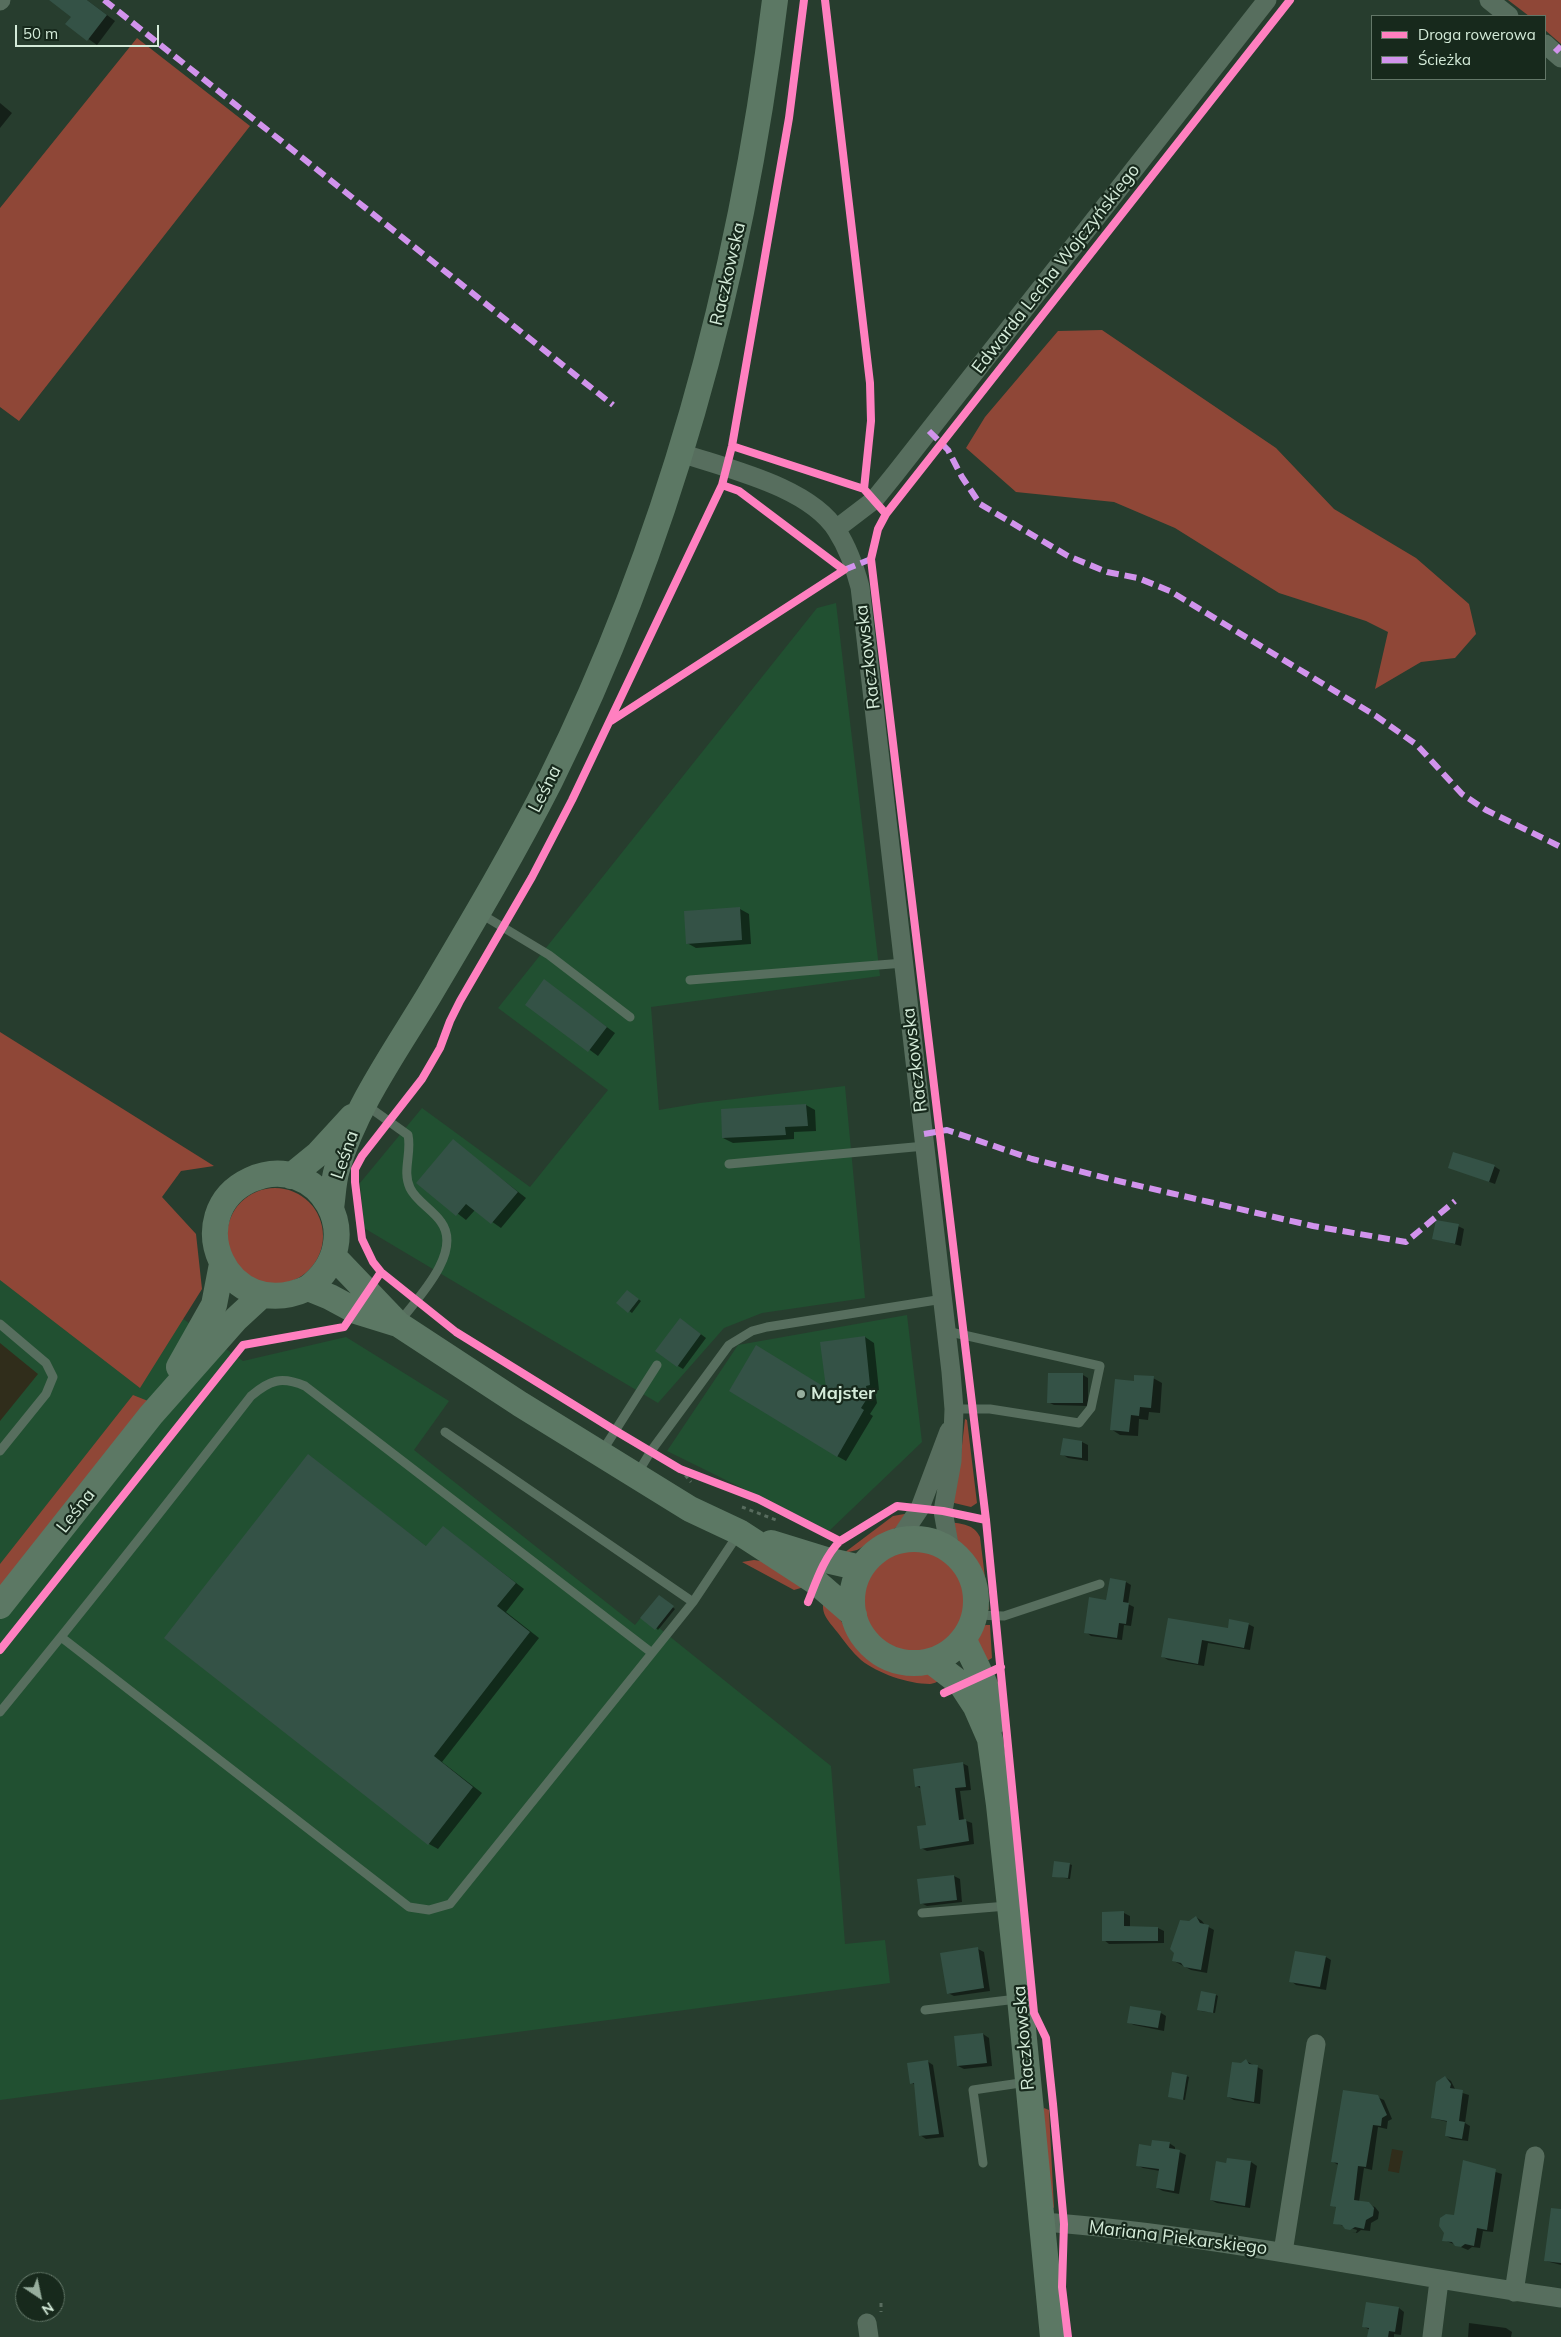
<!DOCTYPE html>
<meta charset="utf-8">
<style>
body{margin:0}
#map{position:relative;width:1561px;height:2337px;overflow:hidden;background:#273d2e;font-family:Mulish,sans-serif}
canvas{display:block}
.legend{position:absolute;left:1371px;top:15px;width:175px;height:65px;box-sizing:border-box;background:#17291c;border:1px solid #637768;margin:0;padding:6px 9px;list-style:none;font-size:15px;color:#d4ebd9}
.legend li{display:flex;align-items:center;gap:10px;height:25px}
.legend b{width:25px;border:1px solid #637768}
.north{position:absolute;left:15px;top:2272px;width:50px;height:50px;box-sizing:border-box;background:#17291c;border:1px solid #637768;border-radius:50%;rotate:146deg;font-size:14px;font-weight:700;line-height:20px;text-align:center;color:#d4ebd9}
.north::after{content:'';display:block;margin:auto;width:18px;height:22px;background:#97ae9d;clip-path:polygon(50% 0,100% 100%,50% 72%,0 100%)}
.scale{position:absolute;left:15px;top:25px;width:144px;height:22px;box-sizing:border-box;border:2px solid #d4ebd9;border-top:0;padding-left:6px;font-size:15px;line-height:18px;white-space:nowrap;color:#d4ebd9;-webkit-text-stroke:4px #17291c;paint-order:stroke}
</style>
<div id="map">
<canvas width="1561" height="2337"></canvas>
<ul class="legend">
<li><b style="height:6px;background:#ff80c0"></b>Droga rowerowa</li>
<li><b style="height:6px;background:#d193ec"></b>Ścieżka</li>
</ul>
<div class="north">N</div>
<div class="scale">50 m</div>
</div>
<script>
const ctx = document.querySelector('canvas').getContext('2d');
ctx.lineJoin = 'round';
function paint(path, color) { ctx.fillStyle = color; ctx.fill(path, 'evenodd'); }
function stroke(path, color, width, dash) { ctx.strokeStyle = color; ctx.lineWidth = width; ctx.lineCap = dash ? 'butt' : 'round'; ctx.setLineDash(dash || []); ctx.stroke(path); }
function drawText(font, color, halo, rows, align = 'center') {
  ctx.font = font + ' Mulish,sans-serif'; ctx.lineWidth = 4.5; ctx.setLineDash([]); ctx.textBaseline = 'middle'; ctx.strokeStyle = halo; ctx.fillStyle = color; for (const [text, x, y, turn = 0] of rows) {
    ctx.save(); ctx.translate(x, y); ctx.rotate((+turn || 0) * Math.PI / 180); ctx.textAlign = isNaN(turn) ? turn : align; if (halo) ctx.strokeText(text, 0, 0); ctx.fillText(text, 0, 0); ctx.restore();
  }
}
paint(new Path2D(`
 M836 603 880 976 651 1007 659 1110 700 1103 845 1086 865 1298 762 1313 724 1328 658 1403 364 1228 360 1183 422 1108 530 1187 608 1090 498 1008 817 608Z
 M0 1190 243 1361 346 1337 449 1401 414 1450 635 1625 643 1615 831 1766 845 1944 885 1940 890 1983 0 2100Z
 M907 1315 922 1442 829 1531 667 1451 738 1345Z`), '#215031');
paint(new Path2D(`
 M1508 0H1561V44L1545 30V16H1529Z
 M137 38 250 126 19 421 0 407V208Z
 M1102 330 1276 448 1334 509 1416 558 1469 604 1476 634 1455 658 1421 662 1375 689 1388 632 1366 621 1279 593 1175 528 1114 502 1016 492 966 448 985 417 1058 331Z
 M0 1032 214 1166 181 1171 162 1197 196 1234 202 1289 140 1388 0 1280Z
 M227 1236a48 48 0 1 1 96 0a48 48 0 1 1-96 0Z
 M133 1395 148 1401 0 1589V1564Z
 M965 1419 967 1420 977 1503 971 1507 950 1502 960 1463Z
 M910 1513 897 1527 857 1550 844 1553 893 1516Z
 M949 1522C962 1524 974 1524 980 1537L989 1610 985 1607C984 1591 983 1576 974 1561 964 1544 956 1544 949 1522Z
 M853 1601a62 62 0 1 1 124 0a62 62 0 1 1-124 0Z
 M754 1560 761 1561 804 1587 794 1590 742 1562Z
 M825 1595C847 1627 857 1661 898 1671 915 1675 925 1671 944 1678 940 1680 934 1684 930 1684 908 1684 877 1673 861 1660 852 1652 845 1642 838 1633 827 1619 819 1613 825 1595Z
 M986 1625H990L992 1658 987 1661 976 1642 980 1627Z
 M1044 2108 1049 2110 1054 2208 1050 2206 1042 2146Z`), '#8f4737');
paint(new Path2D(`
 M0 1343 38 1374 0 1421Z
 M1392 2149 1403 2151 1399 2173 1388 2171Z`), '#302d1b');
paint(new Path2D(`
 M51 0H87L115 21 97 45 67 24 73 17Z
 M0 103 12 113 0 128Z
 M740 909 749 914 751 944 696 948 687 943Z
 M544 981 615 1033 598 1056 527 1004Z
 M806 1105 815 1110 816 1131 794 1132V1139L733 1143 723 1138Z
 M453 1141 526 1198 501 1228 475 1210 466 1220 418 1183Z
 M1494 1166 1500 1170 1495 1184 1449 1167Z
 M1458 1226 1464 1229 1461 1246 1433 1238Z
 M630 1293 641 1301 632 1313 618 1303Z
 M686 1323 706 1338 683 1369 678 1366Z
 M865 1337 874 1343 879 1390 875 1391 877 1403 870 1414 873 1416 846 1461 837 1456 821 1343Z
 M1083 1375 1088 1378V1406L1054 1405 1048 1402Z
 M1153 1378 1162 1383 1160 1413 1149 1412 1148 1420 1139 1419 1138 1436 1120 1435 1111 1429 1135 1382Z
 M1082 1442 1088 1445V1461L1068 1458 1062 1454Z
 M309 1456 427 1547 443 1527 524 1589 506 1612 539 1638 442 1762 482 1793 438 1849 429 1844Z
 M1126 1582 1131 1585 1128 1604 1134 1607 1131 1626 1124 1625 1122 1640 1091 1636 1086 1632 1107 1601Z
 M661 1598 675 1609 658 1630 656 1628Z
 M1169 1620 1229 1630 1248 1624 1254 1627 1250 1650 1208 1643 1204 1666 1168 1660 1163 1657Z
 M962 1763 968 1766 971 1790 960 1791 964 1820 972 1823 974 1844 927 1851 921 1848 927 1826 922 1789 916 1786Z
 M1069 1864 1072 1865 1070 1879 1054 1876Z
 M954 1876 960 1879 962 1902 927 1906 921 1903Z
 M1124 1913 1130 1916V1927L1158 1928 1164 1931V1943L1109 1944 1104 1940Z
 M1196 1917 1202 1921 1205 1925 1214 1930 1207 1973 1191 1970 1174 1961 1190 1923Z
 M978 1949 984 1952 990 1991 954 1996 948 1993Z
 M1326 1957 1331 1960 1326 1990 1296 1985 1291 1981Z
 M1216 1995 1218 1996 1215 2013 1201 2011Z
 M1161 2013 1166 2016 1164 2031 1134 2025 1128 2022Z
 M983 2034 989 2038 992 2066 964 2069 958 2066Z
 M927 2061 933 2065 944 2137 926 2139 920 2135 915 2085 912 2083Z
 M1246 2061 1263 2070 1260 2104 1234 2100 1228 2097 1241 2064Z
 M1186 2076 1189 2077 1185 2100 1170 2097Z
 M1445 2077 1451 2081 1456 2091 1469 2095 1465 2123 1470 2126 1468 2141 1452 2139 1446 2136 1448 2122 1432 2118Z
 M1377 2097 1384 2100 1392 2119 1388 2121 1387 2129 1378 2127 1372 2170 1364 2168 1359 2202 1375 2207 1379 2212 1378 2219 1371 2223 1370 2231 1361 2230 1357 2233 1352 2232 1356 2233 1357 2230 1334 2223 1337 2208 1332 2205 1338 2165 1332 2161Z
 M1169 2143 1175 2147V2150L1186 2155 1179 2194 1163 2191 1157 2188 1160 2171 1143 2168 1137 2165 1152 2147Z
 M1228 2159 1251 2162 1257 2166 1250 2208 1217 2203 1211 2200Z
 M1464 2162 1502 2174 1493 2232 1483 2231 1480 2248 1472 2247 1468 2250 1444 2240 1455 2216Z
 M1561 2225V2265L1546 2261Z
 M1399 2308 1404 2312 1401 2335 1394 2334V2337H1369L1370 2330 1363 2326Z
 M1469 2323 1506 2328 1512 2332 1511 2337H1468Z`), '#0007');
paint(new Path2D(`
 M49 0H87L107 15 87 41 65 24 71 17Z
 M740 907 742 940 686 944 684 911Z
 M544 979 607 1027 588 1052 525 1005Z
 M806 1104 808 1126 785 1127 786 1135 722 1138 721 1109Z
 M453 1139 518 1192 491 1224 466 1204 456 1216 416 1183Z
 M1453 1152 1495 1165 1489 1182 1448 1168Z
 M1436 1220 1459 1224 1455 1244 1432 1239Z
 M627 1290 639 1299 628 1313 616 1303Z
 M680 1318 701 1334 677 1367 655 1351Z
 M865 1336 870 1385 866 1386 868 1397 861 1408 864 1410 837 1457 729 1391 756 1345 826 1388 820 1342Z
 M1048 1373H1083V1403H1047Z
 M1134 1375 1154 1376 1151 1408 1140 1407 1139 1416 1131 1415 1129 1432 1110 1430 1115 1379 1134 1381Z
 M1063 1438 1082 1441V1458L1060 1455Z
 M308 1454 426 1546 443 1526 516 1583 497 1606 530 1632 434 1756 473 1787 428 1845 164 1638Z
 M1110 1578 1126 1581 1123 1602 1129 1603 1126 1624 1119 1623 1117 1638 1084 1633 1089 1597 1106 1600Z
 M659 1595 674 1606 655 1630 640 1618Z
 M1168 1618 1228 1628 1229 1619 1249 1623 1244 1648 1202 1640 1198 1664 1161 1657Z
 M963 1762 966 1787 955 1788 959 1820 966 1819 969 1841 920 1849 917 1826 926 1825 920 1786 915 1787 913 1769Z
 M1054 1861 1070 1863 1068 1878 1052 1877Z
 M954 1875 957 1900 920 1904 917 1879Z
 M1124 1911V1926L1158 1927V1941H1102V1912Z
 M1196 1916 1200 1923 1209 1925 1201 1970 1184 1967 1181 1963 1172 1961 1174 1953 1170 1949 1180 1920 1189 1921Z
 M978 1947 984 1988 947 1994 940 1953Z
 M1295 1951 1326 1956 1320 1987 1289 1982Z
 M1201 1991 1216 1994 1213 2013 1197 2010Z
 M1130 2006 1161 2011 1158 2028 1127 2023Z
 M983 2033 987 2063 957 2066 954 2036Z
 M1246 2059 1249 2064 1258 2065 1254 2102 1227 2097 1232 2062 1241 2063Z
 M928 2060 939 2134 919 2136 914 2083 910 2084 907 2063Z
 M1172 2072 1187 2075 1183 2100 1168 2097Z
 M1445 2076 1451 2084 1450 2088 1463 2090 1459 2121 1465 2122 1462 2139 1445 2136 1447 2121 1431 2118 1436 2082Z
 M1343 2090 1378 2095 1387 2115 1382 2118 1381 2126 1373 2125 1366 2167 1358 2166 1354 2200 1369 2202 1374 2208 1373 2216 1366 2220 1364 2229 1355 2227 1350 2230 1345 2229 1342 2225 1333 2224 1336 2207 1330 2206 1338 2163 1331 2162Z
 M1152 2140 1170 2142 1169 2148 1180 2150 1174 2191 1156 2188 1159 2169 1136 2166 1139 2144 1151 2146Z
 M1227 2158 1251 2161 1245 2206 1210 2200 1216 2161 1226 2163Z
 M1463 2160 1496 2169 1487 2230 1477 2228 1474 2246 1465 2244 1461 2247 1455 2246 1452 2242 1442 2241 1444 2233 1439 2226 1440 2218 1446 2214 1454 2215Z
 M1551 2208 1561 2209V2263L1544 2261Z
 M1366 2302 1399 2307 1395 2332 1389 2331 1388 2337H1367L1369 2328 1362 2327Z`), '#345246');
stroke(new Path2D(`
 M680 1469 691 1482
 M742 1507 776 1520
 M881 2303V2312`), '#586c5e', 3, [4, 4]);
stroke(new Path2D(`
 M481 914 549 955 630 1017
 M690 980 904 963
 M366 1105 408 1135C412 1153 402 1171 410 1188 416 1201 433 1210 441 1222 463 1252 418 1298 400 1321
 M729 1164 925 1146
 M0 1324 46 1363 53 1377 46 1394 0 1451
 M946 1331 1100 1366 1091 1408 1079 1423 990 1409H954
 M445 1432 693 1602 652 1653
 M601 1453 657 1365
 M637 1474 651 1451 729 1345 752 1331 767 1327 943 1299
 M693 1602 739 1533
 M975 1615 1004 1616 1100 1584
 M0 1712C85 1608 168 1503 251 1396 270 1380 281 1376 305 1386L652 1653 450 1904 429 1910 409 1907 61 1637
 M922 1913 1007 1906
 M925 2010 1017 1999
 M983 2163 973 2090 1027 2082`), '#576e5e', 9);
stroke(new Path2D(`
 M1489 0 1509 16
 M0 1 1 0
 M1545 44 1561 58
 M681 453C728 469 810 487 837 531 848 548 855 568 860 587L951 1372 954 1409 952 1461 943 1511 950 1550
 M836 529 874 500 895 474 1267 0
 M898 1541 920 1508 949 1431
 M1043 2222C1217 2235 1389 2274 1561 2298
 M1283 2252 1316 2044
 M1514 2292 1535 2156
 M867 2323 869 2337
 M1432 2337 1439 2281`), '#576e5e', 19);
stroke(new Path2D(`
 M291 1176 318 1154 352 1117
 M331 1208C333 1196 333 1182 337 1169 354 1109 396 1050 428 997 470 926 513 854 550 781 672 535 742 271 775 0
 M334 1257 398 1324 520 1404 690 1509 739 1532 816 1582 854 1615
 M308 1288C372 1240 318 1149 250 1180 179 1213 225 1326 308 1288L330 1297 356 1311 398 1324
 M179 1367 214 1305 222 1264
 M852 1601a62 62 0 1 1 124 0a62 62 0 1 1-124 0Z
 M771 1543 826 1560 861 1568
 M0 1606 151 1415 236 1319 262 1295
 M964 1640C975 1665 995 1695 992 1724
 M931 1661 961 1684 976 1707 990 1739 999 1805 1020 1998 1053 2337`), '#5c7864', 26);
stroke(new Path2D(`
 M104 0 613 405
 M1555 52 1561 46
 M929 431 948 450 962 477 980 504 1068 556 1107 572 1138 578 1170 591 1376 716 1417 745 1462 794 1486 810 1561 847
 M844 570 871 559
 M924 1134 947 1130 1032 1159 1114 1180 1313 1226 1406 1242 1455 1201`), '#d193ec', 6, [12, 6]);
stroke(new Path2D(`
 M804 0 789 118 732 446 722 485 572 800 532 877 460 1001 450 1021 440 1048 422 1079 362 1156 355 1169V1182L362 1239 373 1262 381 1272 456 1332 616 1431 680 1469 758 1499 840 1541
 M825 0 870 383 871 421 864 489 886 514 878 529 871 559 986 1520 1034 2013 1046 2038 1053 2104 1064 2224 1062 2287 1068 2337
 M732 446 864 489
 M886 514 1290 0
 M611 721 844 570 739 491 722 485
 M808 1602C816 1582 824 1557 840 1541L897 1506 943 1511 986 1520
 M0 1650 243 1345 344 1327 381 1272
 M944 1693 1001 1667`), '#ff80c0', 8);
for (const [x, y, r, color] of [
 [801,1394,5,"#97ae9d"]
]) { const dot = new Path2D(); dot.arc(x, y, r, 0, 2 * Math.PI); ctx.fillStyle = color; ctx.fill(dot); stroke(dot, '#17291c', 2); }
drawText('18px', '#d4ebd9', '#17291c', [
 ["Edwarda Lecha Wojczyńskiego",1056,269,-52],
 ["Raczkowska",728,274,-77],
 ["Raczkowska",868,657,-97],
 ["Leśna",545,789,-63],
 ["Raczkowska",915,1060,-97],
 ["Leśna",345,1155,-71],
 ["Leśna",76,1511,-52],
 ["Raczkowska",1024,2038,-95],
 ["Mariana Piekarskiego",1178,2238,7]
]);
drawText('bold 18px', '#d4ebd9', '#17291c', [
 ["Majster",811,1394]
], 'left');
</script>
